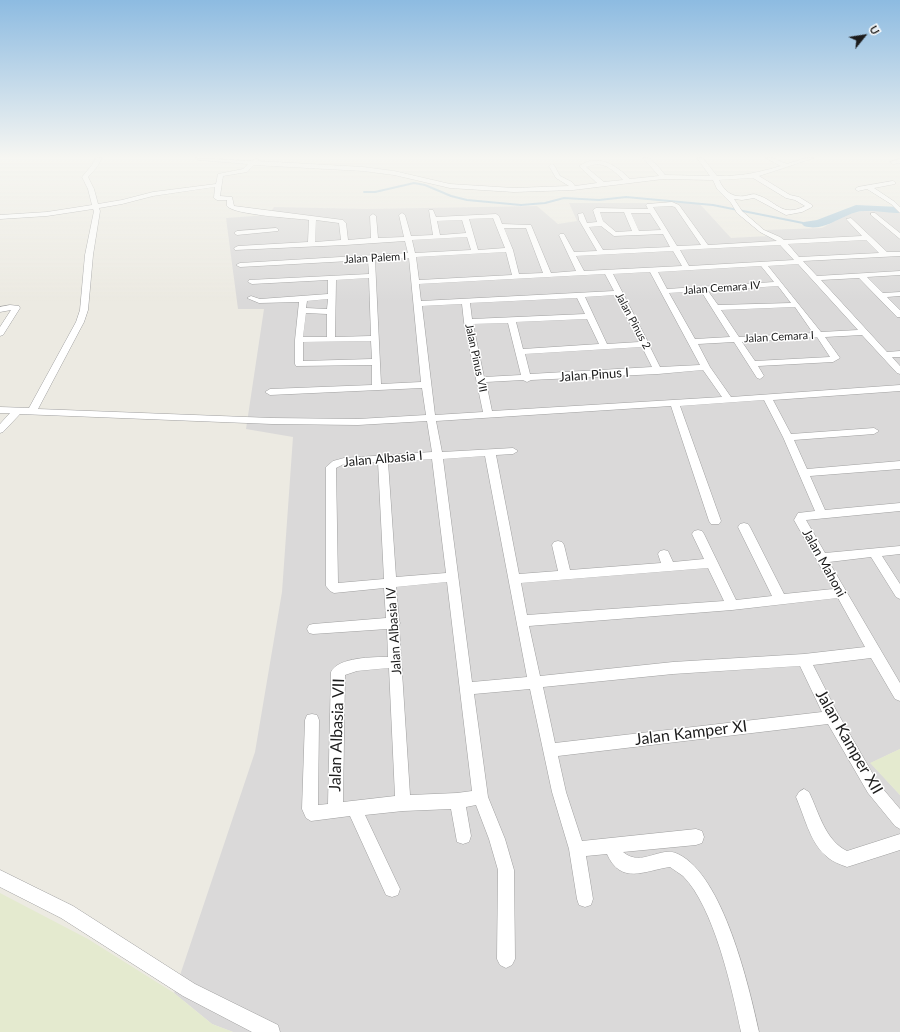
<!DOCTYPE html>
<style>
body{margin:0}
#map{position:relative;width:900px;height:1032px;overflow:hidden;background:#eceae2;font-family:Lato,sans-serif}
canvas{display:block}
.north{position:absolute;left:844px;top:16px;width:40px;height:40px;-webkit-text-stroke:3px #fff;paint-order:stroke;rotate:60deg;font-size:11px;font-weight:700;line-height:16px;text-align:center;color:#1c1c1c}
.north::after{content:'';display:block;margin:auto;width:14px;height:18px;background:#1c1c1c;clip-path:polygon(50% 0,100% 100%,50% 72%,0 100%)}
</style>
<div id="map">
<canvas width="900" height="1032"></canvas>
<div class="north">U</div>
</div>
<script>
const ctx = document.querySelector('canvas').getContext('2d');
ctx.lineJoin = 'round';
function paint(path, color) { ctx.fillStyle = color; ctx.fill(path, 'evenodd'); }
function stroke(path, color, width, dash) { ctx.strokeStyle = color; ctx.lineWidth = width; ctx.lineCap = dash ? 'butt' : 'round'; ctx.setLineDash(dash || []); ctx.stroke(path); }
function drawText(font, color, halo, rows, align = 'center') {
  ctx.font = font + ' Lato,sans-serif'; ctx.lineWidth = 3; ctx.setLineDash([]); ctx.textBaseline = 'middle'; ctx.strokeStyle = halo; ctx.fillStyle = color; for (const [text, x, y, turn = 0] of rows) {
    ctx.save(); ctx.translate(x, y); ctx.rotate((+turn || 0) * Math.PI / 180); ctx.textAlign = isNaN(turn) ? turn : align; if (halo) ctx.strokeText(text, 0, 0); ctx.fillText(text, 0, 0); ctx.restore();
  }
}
paint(new Path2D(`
 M569 203H699L731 238 769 236 766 230 822 228 848 214 863 211 900 212V749L871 763 900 795V1032H233L212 1024 174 993 255 752 282 592 293 437 246 429 264 309H238L226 218 269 215 274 207 367 209 537 206 558 224 577 221Z`), '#dad9d9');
paint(new Path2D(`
 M900 749V795L870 763Z
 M0 893 88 939 174 993 212 1024 233 1032H0Z`), '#e4eacf');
stroke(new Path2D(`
 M364 192H375L414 183 425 185 451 196 467 200 521 205 545 203 564 198 599 200 626 197 713 205 808 224`), '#a6c5d7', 2);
paint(new Path2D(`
 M856 205 900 207V213C889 213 866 209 857 212 838 217 824 232 804 226L802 224 804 222 817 220Z`), '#a6c5d7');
const minor = new Path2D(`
 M96 158H102L97 167 88 177 94 189 98 204 122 200 153 192 216 184 218 174 243 169 248 164 198 160 195 158 252 161 256 158 259 160 258 161 363 167 394 171 450 184 514 188 569 186 556 178 549 166 552 164 554 165 560 176 572 182 575 186 597 183 579 166C598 153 616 165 630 179L659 176 643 158H649L657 165 665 175 710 176 697 158H703L717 176C743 176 756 173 781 166L765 158H773L787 164 805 158H814L759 176 790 195 799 197 812 205V207L802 212 786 215 754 198 742 200 734 199 742 211 764 230 780 237 784 240 862 236 846 219 851 218 887 252H900V256L803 261 817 276 900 271V275L867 277 883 293 900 292V296L887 297 900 310V317H897L859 278 821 280 887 352 900 351V357H892L900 366V374L897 373 862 335 825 337 840 358 833 362 758 366 764 376 760 379 757 378 734 342 698 344 710 367 731 397 900 385V391L773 400 791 434 874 428 879 431 874 434 794 440 807 469 900 461V469L810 476 825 510 900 503V511L806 520 825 553 900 546V554L882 556 900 584V599L896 597 871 557 829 562 900 683V701L895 699 871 658 813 665 837 712 878 783 900 809V829L895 826 868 793 828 724 558 756 566 792 582 841 696 829 702 831 704 837 702 843 696 845 623 852C642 868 660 845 678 854 723 875 749 986 759 1032H741C732 989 714 907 683 876 679 873 674 870 670 867 646 870 621 886 607 854L586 856 593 899 591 905 585 907 579 905 577 899 569 849 552 792 530 689 474 694 488 797 505 839 514 870 515 959 512 965 506 968 500 965 497 959 498 870 489 839 476 805 466 807 471 836 469 842 463 844 457 842 451 809 403 811 365 815 400 889 398 895 392 897 386 895 350 816 311 821 306 818 302 809 305 720 307 715 312 714 317 715 319 720 318 805 328 804 331 672C338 657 374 657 388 657L387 629 313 634 309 633 307 629 309 625 313 624 386 618 384 588 334 593 330 591 326 586V467L333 461 344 458 432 452 427 421 358 425 272 424 20 414 3 432 0 433V424L10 413H0V407L29 408 76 322 80 310 85 255 94 211 93 209 47 216 0 219V215L47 212 92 205 88 189 82 177 92 165ZM597 164C609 165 615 172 623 180L604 182 586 167ZM254 165 363 171 394 175 450 188 514 192 573 190 663 179 713 180 717 189 731 203 737 213 760 232 777 241 708 245 679 205 672 202 647 204 646 205 648 209 596 208 593 210 597 222 587 223 583 213 578 214 579 220 597 251 574 252 564 234H560L559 235 576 271 551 273 531 225 502 224 499 216 496 214 436 217 433 210H429L433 235 411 236 405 215 402 213 399 215 404 237 378 238 376 216 373 214 370 216 371 238 348 240 346 223 343 220 234 206 232 197 220 196 223 176 247 172ZM753 178 786 198 795 200 805 206C781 218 777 201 757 195 754 193 749 195 745 196 732 198 724 191 719 180ZM215 187 214 198 217 200H227V206C234 215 295 218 309 220L308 242 238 246 234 248 235 250 345 245 405 241 408 253 240 263 236 265 240 267 368 260 369 274 249 280 248 282 252 284 328 280V294L260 299 251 296 247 298 259 303 299 302 295 340V364L296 366 372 365V385L270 389 265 392 270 395 422 388 426 415 358 419 272 418 38 409 84 322 88 310 93 255 100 211 99 208 122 204 153 196ZM671 206 675 207 701 245 677 246 653 207ZM600 212H624L632 231 616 232 603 221ZM631 213H650L661 230 639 231ZM493 218 505 248 478 250 469 219ZM316 220 339 223 341 240 315 242ZM462 220 466 233 440 235 437 221ZM601 226 614 236 663 234 670 247 603 250 589 227ZM504 228H526L543 273 519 274 513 250ZM467 237 471 250 415 253 412 240ZM866 240 879 253 799 257 788 244ZM780 245 794 260 689 266 680 250ZM673 251 682 266 584 271 576 256ZM506 252 512 275 419 280 416 257ZM409 258 421 382 381 384 375 260ZM798 264 858 330 821 332 768 266ZM761 266 774 282 667 289 658 272ZM650 272 700 365 660 367 649 345 650 344 648 342 613 274ZM605 274 614 291 421 301 419 284ZM369 278 371 336 335 337 336 280ZM778 286 791 303 718 305 708 291ZM701 291 730 337 695 339 669 293ZM616 295 639 342 607 344 585 297ZM577 298 585 314 472 319 470 303ZM328 299 327 309 306 308 307 301ZM462 304 464 322 483 412 435 415 422 306ZM795 307 813 333 739 337 721 310ZM306 313 327 314V337H303ZM587 319 599 344 523 349 516 322ZM508 323 521 375 484 377 473 324ZM817 337 830 357 755 361 742 342ZM371 341 372 359 303 361V342ZM642 347 652 367 530 374 525 354ZM703 370 722 397 492 411 486 382 523 380 527 382 531 380 658 374ZM764 400 783 437 815 511 798 513 794 520 833 589 784 594 750 527 748 524 744 523 740 524 738 527 772 596 736 600 704 534 702 531 698 530 694 531 692 534 704 559 673 562 668 551 664 550 660 551 658 554 661 563 570 570 564 545 562 542 558 541 554 542 552 545 558 571 519 574 496 455 513 454 518 451 513 448 442 452 436 421 671 406 709 521 711 524H719L721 521 680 406ZM485 456 527 677 472 682 443 459ZM432 459 446 573 396 577 388 462ZM378 462 384 579 338 583 336 468 344 464ZM708 568 724 601 527 615 521 583ZM447 582 472 791 457 793 410 795 399 626 400 623 399 620 396 587ZM838 598 865 647 804 654 673 662 540 676 529 626 732 610ZM800 666 822 712 555 743 543 687 673 674ZM389 668 395 796 343 802 345 675 357 671Z
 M900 159V163L893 164 890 162Z
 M893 181 895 182V184L874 188 895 202 900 207V213L891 204 867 189 858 191 855 189 858 187Z
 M871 213H875L900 233V239L871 215Z
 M276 228 278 229V231L237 235 234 233 237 231Z
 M10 305 19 306 20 308 3 335 0 336V327L11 310 0 312V307Z
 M804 789 809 792C819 813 825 840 847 851L900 834V850L847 867C839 864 831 861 825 855 810 842 804 815 796 797L799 792Z
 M0 870 73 906 195 984 278 1025 280 1032H252L183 996 61 918 0 887Z`);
stroke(minor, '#a0a0a0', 1);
paint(minor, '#fff');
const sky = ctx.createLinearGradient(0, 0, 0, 302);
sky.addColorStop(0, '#8dbbe1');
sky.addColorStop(0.52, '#f6f6f2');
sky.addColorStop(1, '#f6f6f200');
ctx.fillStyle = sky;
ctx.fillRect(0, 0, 900, 302);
drawText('11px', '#1c1c1c', '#fff', [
 ["Jalan Palem I",375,258,-3],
 ["Jalan Cemara IV",722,288,-4],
 ["Jalan Pinus 2",633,321,62],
 ["Jalan Cemara I",779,337,-3],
 ["Jalan Pinus VII",476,358,78]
]);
drawText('13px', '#1c1c1c', '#fff', [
 ["Jalan Pinus I",594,375,-4],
 ["Jalan Albasia I",383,459,-5],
 ["Jalan Mahoni",824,563,61],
 ["Jalan Albasia lV",394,631,-94]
]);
drawText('16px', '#1c1c1c', '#fff', [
 ["Jalan Kamper XI",691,733,-7],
 ["Jalan Albasia VII",337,735,-88],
 ["Jalan Kamper XII",849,742,60]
]);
</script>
